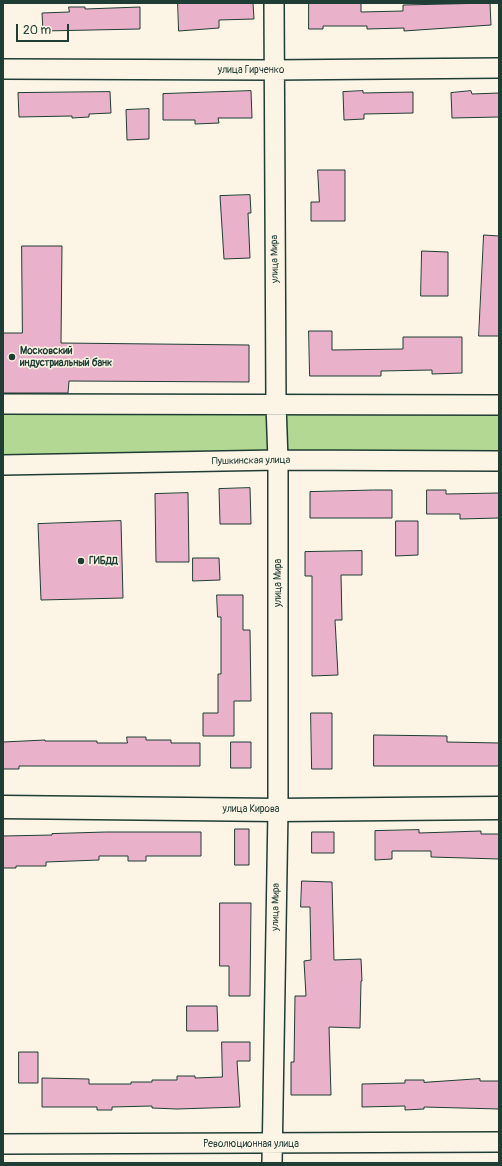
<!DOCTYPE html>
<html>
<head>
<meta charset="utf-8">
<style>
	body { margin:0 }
	#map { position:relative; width:502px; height:1166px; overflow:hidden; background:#fcf5e5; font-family:Pangolin,sans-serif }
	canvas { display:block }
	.frame { position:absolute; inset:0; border:4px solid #1f3d34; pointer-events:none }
	.scale { position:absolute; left:16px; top:24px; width:53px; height:18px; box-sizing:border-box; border:2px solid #1f3d34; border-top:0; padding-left:5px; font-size:12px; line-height:14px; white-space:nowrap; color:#1f3d34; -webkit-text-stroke:3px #fcf5e5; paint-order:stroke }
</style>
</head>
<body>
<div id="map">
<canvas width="502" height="1166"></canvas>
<div class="frame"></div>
<div class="scale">20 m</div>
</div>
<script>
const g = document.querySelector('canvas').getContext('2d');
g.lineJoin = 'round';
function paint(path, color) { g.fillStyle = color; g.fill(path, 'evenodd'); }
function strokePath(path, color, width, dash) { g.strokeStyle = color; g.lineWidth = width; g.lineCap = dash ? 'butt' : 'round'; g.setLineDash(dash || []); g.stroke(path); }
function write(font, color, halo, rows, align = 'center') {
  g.font = font + ' Pangolin,sans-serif'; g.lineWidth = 3; g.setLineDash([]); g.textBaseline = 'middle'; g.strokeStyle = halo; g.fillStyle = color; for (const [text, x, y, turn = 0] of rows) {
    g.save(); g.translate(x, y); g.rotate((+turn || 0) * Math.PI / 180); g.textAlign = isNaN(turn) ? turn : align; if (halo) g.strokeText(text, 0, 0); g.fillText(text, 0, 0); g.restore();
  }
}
paint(new Path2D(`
	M272,409L273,455L3,459V411Z
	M286,413H499V450H286Z`), '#b2d893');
const building = new Path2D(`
	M178,3H253L254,19L219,20V28L179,31Z
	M309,3H361V12L403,11V5L490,3L491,25L404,31V28L367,29V26H323V29H309Z
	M69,7H85V9L140,7V29L43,31L42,13L69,12Z
	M251,91L252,118H218L219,123L195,124V120H163V94Z
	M363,91V93L413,92V113L364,114V119L344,120L343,92Z
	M471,91L472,94L499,93V117L452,118L451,93Z
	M110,92L111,113L89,114V117L72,118V116L19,117L18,93Z
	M149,109V139L127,140L126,110Z
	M318,170H345V221H311V202H319Z
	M250,195L251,213H248L250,258L224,259L220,196Z
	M484,235L499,236V336H479Z
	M22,246H62L61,343L249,345V382L69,381L68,393H3V333H22Z
	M422,251L448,252V296H421Z
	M309,331H332V350L403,349V337H462V373L432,374V370L381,371V376H310Z
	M250,488L251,524H220L219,489Z
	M374,490H392V518H310V492Z
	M427,490H446V494L499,493V518L460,519V514H427Z
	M188,493L189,562H156L155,494Z
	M121,521L123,598L41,600L38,524Z
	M396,521H418V555L396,556Z
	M362,551V575H341L342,620H335L338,675L312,676V576H305V552Z
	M193,558H219L220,580L193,581Z
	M217,595H243V630H250L251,701H234V736H203V713H218V674H221V617H218Z
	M311,713H332V769H312Z
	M374,735L447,736V742L499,743V766H374Z
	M127,737H146V740H171V743H200V766H19V769H3V742L45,740V741H97V743H127Z
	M231,742H251V768H231Z
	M235,829H249V865H235Z
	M419,830V833L481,831V834H499V859L431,857V851H392V859L375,860V831Z
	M106,832H201V856H146V861H128V856H99V860L46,862V866H16V868H3V836L52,835V834Z
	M312,832H334V853H312Z
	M302,881L332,882L334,960L361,959L362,981H361L360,1028L329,1027L331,1095H291V1062H294L295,996H306L304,961L311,960L310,907H301Z
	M220,903H251L250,996H229V966H220Z
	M187,1006H217L218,1031H187Z
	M222,1042H250V1061H237L240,1107L177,1109L152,1108V1106L112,1107V1110H97V1107H42V1078L89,1079V1084H131V1082H152V1080H177V1076H195V1078L222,1077Z
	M19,1052H38V1083H19Z
	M480,1079V1081H499V1109L424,1107V1109L405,1110V1106L362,1107V1084L405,1083V1080H424V1082Z`);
paint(building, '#e9b2ca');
strokePath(building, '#1f3d34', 1);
const minor = new Path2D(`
	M3,69L273,70L499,68
	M3,404L499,405
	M3,465L278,460L499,461
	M3,1144L499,1142
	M272,1163L278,810V460L276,404L274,3`);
const tertiary = new Path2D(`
	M3,807L278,810L499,808`);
strokePath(minor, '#1f3d34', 22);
strokePath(tertiary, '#1f3d34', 25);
strokePath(minor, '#fcf5e5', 19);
strokePath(tertiary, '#fcf5e5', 22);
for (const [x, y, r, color] of [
	[12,357,4,"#1f3d34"],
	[81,561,4,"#1f3d34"]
]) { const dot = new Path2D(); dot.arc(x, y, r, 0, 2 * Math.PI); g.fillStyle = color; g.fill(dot); strokePath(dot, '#fcf5e5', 1.5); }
write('10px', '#1f3d34', '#fcf5e5', [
	["улица Гирченко",251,70],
	["улица Мира",275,259,-91],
	["Пушкинская улица",251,461,-1],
	["улица Мира",278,583,-90],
	["улица Кирова",251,809],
	["улица Мира",276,907,-89],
	["Революционная улица",251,1144]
]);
write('bold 10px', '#1f3d34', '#fcf5e5', [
	["Московский",20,351],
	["индустриальный банк",20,363],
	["ГИБДД",89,561]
], 'left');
</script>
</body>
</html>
